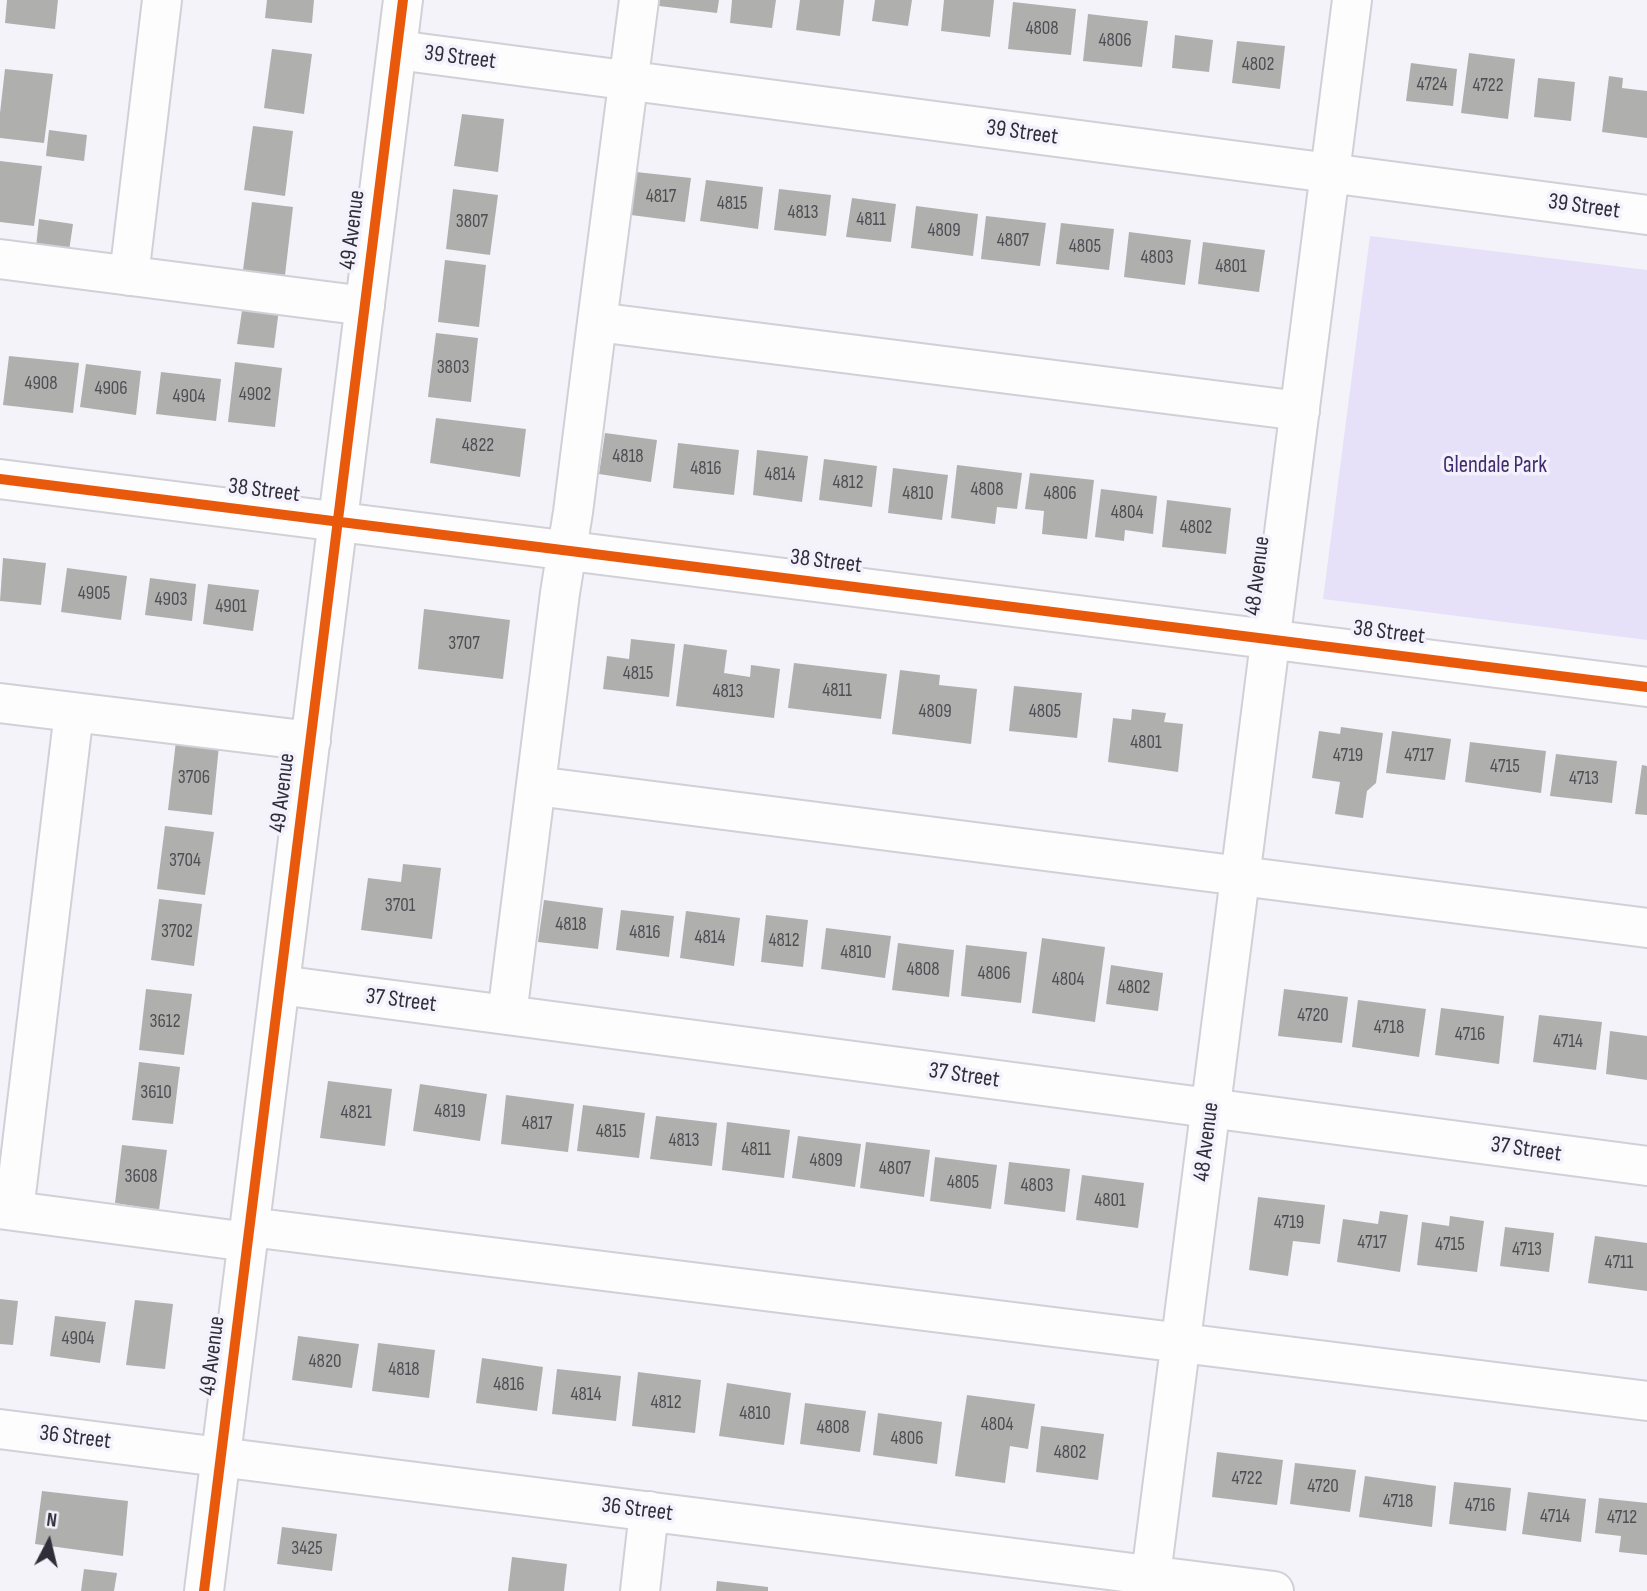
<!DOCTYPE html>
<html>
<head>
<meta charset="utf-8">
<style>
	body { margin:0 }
	#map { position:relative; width:1647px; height:1591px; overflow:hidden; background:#f4f3f9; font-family:"Sofia Sans Condensed",sans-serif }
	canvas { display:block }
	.north { position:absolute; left:14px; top:1507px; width:70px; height:70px; -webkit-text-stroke:5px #f3f1fb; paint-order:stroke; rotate:7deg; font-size:19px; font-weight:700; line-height:28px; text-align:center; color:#302e38 }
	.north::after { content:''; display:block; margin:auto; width:24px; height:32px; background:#302e38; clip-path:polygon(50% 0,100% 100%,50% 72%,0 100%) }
</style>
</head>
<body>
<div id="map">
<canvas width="1647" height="1591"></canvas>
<div class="north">N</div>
</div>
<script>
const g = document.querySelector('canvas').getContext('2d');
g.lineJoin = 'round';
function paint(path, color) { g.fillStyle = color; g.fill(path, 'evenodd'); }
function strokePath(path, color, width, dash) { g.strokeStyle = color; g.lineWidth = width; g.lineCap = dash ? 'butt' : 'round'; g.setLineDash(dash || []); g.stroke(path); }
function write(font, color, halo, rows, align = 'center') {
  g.font = font + ' "Sofia Sans Condensed",sans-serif'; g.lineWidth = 7; g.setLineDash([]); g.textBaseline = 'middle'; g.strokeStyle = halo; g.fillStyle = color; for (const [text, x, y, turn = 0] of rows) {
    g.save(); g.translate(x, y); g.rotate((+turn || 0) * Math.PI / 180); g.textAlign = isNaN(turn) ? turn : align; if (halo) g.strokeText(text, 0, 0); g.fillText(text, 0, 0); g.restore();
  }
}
paint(new Path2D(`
	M1370,236L1647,270V640L1323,599Z`), '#e6e1f9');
paint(new Path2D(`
	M7,0H58L55,29L5,23Z
	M267,0H314L312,23L265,18Z
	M660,0H719L717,13L659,6Z
	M732,0H776L772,28L730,23Z
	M800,0H844L840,36L796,30Z
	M875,0H912L908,26L872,21Z
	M944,0H994L990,37L941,31Z
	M1013,2L1076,9L1071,55L1008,49Z
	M1088,14L1148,21L1142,67L1083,61Z
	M1175,35L1213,40L1209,72L1172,68Z
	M1237,41L1285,46L1280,89L1232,83Z
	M272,49L312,54L304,114L264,108Z
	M1469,53L1515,59L1508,119L1461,113Z
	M1411,63L1457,69L1453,106L1406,101Z
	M5,69L53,74L44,143L0,138V113Z
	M1609,76L1623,78L1622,88L1647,91V138L1602,132Z
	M1538,78L1575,82L1571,121L1534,117Z
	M462,114L504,119L498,172L454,166Z
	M253,126L293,131L285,196L244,190Z
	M49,130L87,135L84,161L46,156Z
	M0,161L42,166L34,226L0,222Z
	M636,172L691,178L685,222L631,215Z
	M706,180L763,187L758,229L700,221Z
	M453,189L498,195L490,255L446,249Z
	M779,189L831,195L826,236L774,230Z
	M852,198L896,204L891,242L846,237Z
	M252,202L293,207L285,275L243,270Z
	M916,206L978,214L973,256L911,248Z
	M986,216L1046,223L1040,266L981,259Z
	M39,219L73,224L69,251L36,247Z
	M1061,223L1114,229L1109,270L1056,264Z
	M1129,232L1191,240L1185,285L1124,277Z
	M1203,242L1265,250L1259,292L1198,284Z
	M445,260L486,265L479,327L438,322Z
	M243,304L279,309L274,348L237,344Z
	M436,333L478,338L471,402L428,397Z
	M9,356L79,363L73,413L3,405Z
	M235,362L282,368L275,427L228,422Z
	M86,364L141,371L136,415L80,407Z
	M161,372L221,379L216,421L156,414Z
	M436,418L526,429L520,477L430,463Z
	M605,433L657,440L651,482L599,474Z
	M678,443L739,450L734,495L673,488Z
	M757,450L808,456L802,502L753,495Z
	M824,459L877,466L872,507L819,500Z
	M957,465L1022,473L1017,509L997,507L995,524L951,518Z
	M893,468L948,475L942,520L888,513Z
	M1030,473L1094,480L1087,539L1042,534L1044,511L1025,509Z
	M1101,489L1157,496L1153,534L1125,530L1124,541L1095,537Z
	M1167,500L1231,508L1226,554L1162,547Z
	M3,558L46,563L41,605L0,601Z
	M67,568L127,576L121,620L61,612Z
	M150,578L196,584L192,621L145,615Z
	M208,584L259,590L253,631L203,624Z
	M424,609L510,620L503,679L418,669Z
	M631,639L675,644L669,697L603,689L607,656L629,659Z
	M684,644L727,650L724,673L750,677L751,665L780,669L774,718L676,706Z
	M794,663L887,674L881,719L788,708Z
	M900,670L940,675L939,685L977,689L971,744L892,734Z
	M1014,686L1082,693L1077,738L1009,731Z
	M1132,709L1166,713L1164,722L1183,724L1178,772L1108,762L1113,718L1131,720Z
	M1341,727L1383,733L1376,783L1367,791L1363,818L1335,814L1340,782L1312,778L1319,731L1340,734Z
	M1392,731L1451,739L1445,780L1386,773Z
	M176,741L219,746L212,815L168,810Z
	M1470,742L1546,751L1541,793L1465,782Z
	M1556,754L1617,761L1612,803L1550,796Z
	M1642,765L1647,766V815L1635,814Z
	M165,826L214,832L205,895L157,889Z
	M403,864L441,868L432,939L361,930L368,878L401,882Z
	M159,899L202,904L194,966L151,960Z
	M544,900L603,908L598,949L538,942Z
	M621,910L674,916L669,957L616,950Z
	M686,911L740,918L734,966L680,958Z
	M766,915L808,920L803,967L761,962Z
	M826,928L891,936L885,978L821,969Z
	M1042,938L1105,947L1095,1022L1032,1013Z
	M898,943L954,950L949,997L892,990Z
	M966,945L1027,952L1021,1003L961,996Z
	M1111,965L1163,973L1158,1011L1106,1004Z
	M146,989L192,994L184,1055L139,1050Z
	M1284,989L1348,997L1342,1043L1278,1036Z
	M1358,1000L1426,1009L1419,1057L1352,1047Z
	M1441,1008L1504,1016L1499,1064L1435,1055Z
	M1539,1015L1602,1022L1596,1070L1533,1062Z
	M1610,1031L1647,1036V1080L1606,1074Z
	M139,1062L180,1067L173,1124L132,1120Z
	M328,1081L392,1089L385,1146L320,1138Z
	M420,1084L487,1094L480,1141L413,1131Z
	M506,1095L574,1104L568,1152L501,1144Z
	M583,1105L645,1113L639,1158L577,1151Z
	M656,1116L717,1123L712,1166L650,1159Z
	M727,1122L790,1130L784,1178L722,1170Z
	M798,1136L861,1144L855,1187L792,1178Z
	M866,1142L930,1150L924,1197L860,1188Z
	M122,1145L167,1150L159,1210L115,1203Z
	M935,1157L997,1165L991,1209L930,1201Z
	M1009,1162L1070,1169L1065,1212L1004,1204Z
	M1082,1175L1144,1183L1138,1228L1076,1220Z
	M1258,1197L1325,1205L1320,1244L1293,1241L1288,1276L1249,1270Z
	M1380,1211L1408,1215L1400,1272L1337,1262L1343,1219L1378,1224Z
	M1450,1216L1484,1221L1477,1272L1417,1265L1422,1222L1449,1226Z
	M1505,1227L1554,1233L1549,1272L1500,1266Z
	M1595,1236L1647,1243V1291L1588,1283Z
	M0,1299L18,1301L13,1345L0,1344Z
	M135,1300L173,1304L165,1369L126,1365Z
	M55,1316L106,1322L100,1363L50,1356Z
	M298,1336L359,1344L352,1388L292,1380Z
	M378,1343L435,1350L429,1398L372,1391Z
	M482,1358L543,1367L537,1411L476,1403Z
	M557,1369L621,1376L616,1421L552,1414Z
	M638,1372L701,1380L695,1433L632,1426Z
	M727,1383L791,1393L784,1445L719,1436Z
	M967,1395L1035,1404L1028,1449L1010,1446L1005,1483L955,1476Z
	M805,1403L866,1411L860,1452L800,1444Z
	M878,1413L942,1422L937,1464L873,1455Z
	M1041,1426L1104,1434L1098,1480L1036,1472Z
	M1217,1452L1283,1460L1277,1505L1212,1497Z
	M1295,1463L1356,1470L1350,1512L1290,1504Z
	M1365,1476L1436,1486L1432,1527L1359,1517Z
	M1454,1482L1511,1488L1506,1531L1449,1524Z
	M42,1491L128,1501L123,1556L35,1544Z
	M1528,1492L1586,1499L1581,1542L1522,1534Z
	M1599,1498L1647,1503V1555L1619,1552L1621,1536L1595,1533Z
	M282,1527L337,1534L332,1571L277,1564Z
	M512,1557L567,1564L564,1591H508Z
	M84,1569L117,1573L114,1591H81Z
	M717,1581L768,1587V1591H716Z`), '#afafad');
const minor = new Path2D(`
	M639,0L597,322L1300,411
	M397,50L1647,215
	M0,259L365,306
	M129,276L162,0
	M0,479L1647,687
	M0,703L311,741
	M536,786L1647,928
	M280,985L1647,1166
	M507,1015L560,593L573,512L597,322
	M0,1209L248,1242
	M14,1211L74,712
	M250,1227L1647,1401
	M0,1429L1274,1591
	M1151,1575L1352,0
	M204,1591L403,0
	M640,1591L649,1511`);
strokePath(minor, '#d1d0d7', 42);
strokePath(minor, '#fdfdfe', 38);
strokePath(new Path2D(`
	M0,479L1647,687
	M204,1591L403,0`), '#e8590c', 10);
write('19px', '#504e55', null, [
	["4808",1042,29],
	["4806",1115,41],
	["4802",1258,65],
	["4724",1432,85],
	["4722",1488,86],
	["4817",661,197],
	["4815",732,204],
	["4813",803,213],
	["4811",871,220],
	["3807",472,222],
	["4809",944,231],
	["4807",1013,241],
	["4805",1085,247],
	["4803",1157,258],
	["4801",1231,267],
	["3803",453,368],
	["4908",41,384],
	["4906",111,389],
	["4902",255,395],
	["4904",189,397],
	["4822",478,446],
	["4818",628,457],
	["4816",706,469],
	["4814",780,475],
	["4812",848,483],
	["4808",987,490],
	["4810",918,494],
	["4806",1060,494],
	["4804",1127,513],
	["4802",1196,528],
	["4905",94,594],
	["4903",171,600],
	["4901",231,607],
	["3707",464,644],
	["4815",638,674],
	["4811",837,691],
	["4813",728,692],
	["4809",935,712],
	["4805",1045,712],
	["4801",1146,743],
	["4719",1348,756],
	["4717",1419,756],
	["4715",1505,767],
	["3706",194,778],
	["4713",1584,779],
	["3704",185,861],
	["3701",400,906],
	["4818",571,925],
	["3702",177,932],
	["4816",645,933],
	["4814",710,938],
	["4812",784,941],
	["4810",856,953],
	["4808",923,970],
	["4806",994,974],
	["4804",1068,980],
	["4802",1134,988],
	["4720",1313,1016],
	["3612",165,1022],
	["4718",1389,1028],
	["4716",1470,1035],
	["4714",1568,1042],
	["3610",156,1093],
	["4819",450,1112],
	["4821",356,1113],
	["4817",537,1124],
	["4815",611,1132],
	["4813",684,1141],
	["4811",756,1150],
	["4809",826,1161],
	["4807",895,1169],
	["3608",141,1177],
	["4805",963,1183],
	["4803",1037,1186],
	["4801",1110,1201],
	["4719",1289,1223],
	["4717",1372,1243],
	["4715",1450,1245],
	["4713",1527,1250],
	["4711",1619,1263],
	["4904",78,1339],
	["4820",325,1362],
	["4818",404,1370],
	["4816",509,1385],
	["4814",586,1395],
	["4812",666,1403],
	["4810",755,1414],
	["4804",997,1425],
	["4808",833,1428],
	["4806",907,1439],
	["4802",1070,1453],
	["4722",1247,1479],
	["4720",1323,1487],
	["4718",1398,1502],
	["4716",1480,1506],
	["4714",1555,1517],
	["4712",1622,1518],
	["3425",307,1549]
]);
write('23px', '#302e38', '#f3f1fb', [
	["39 Street",460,58,7],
	["39 Street",1022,133,8],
	["39 Street",1584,207,8],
	["49 Avenue",353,230,-83],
	["38 Street",264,491,7],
	["38 Street",826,562,7],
	["48 Avenue",1258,576,-83],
	["38 Street",1389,633,7],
	["49 Avenue",283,793,-83],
	["37 Street",401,1001,7],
	["37 Street",964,1076,8],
	["48 Avenue",1207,1142,-83],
	["37 Street",1526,1150,8],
	["49 Avenue",213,1356,-83],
	["36 Street",75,1438,7],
	["36 Street",637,1510,7]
]);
write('23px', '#412a6d', '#f3f1fb', [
	["Glendale Park",1495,466]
]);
</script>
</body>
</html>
